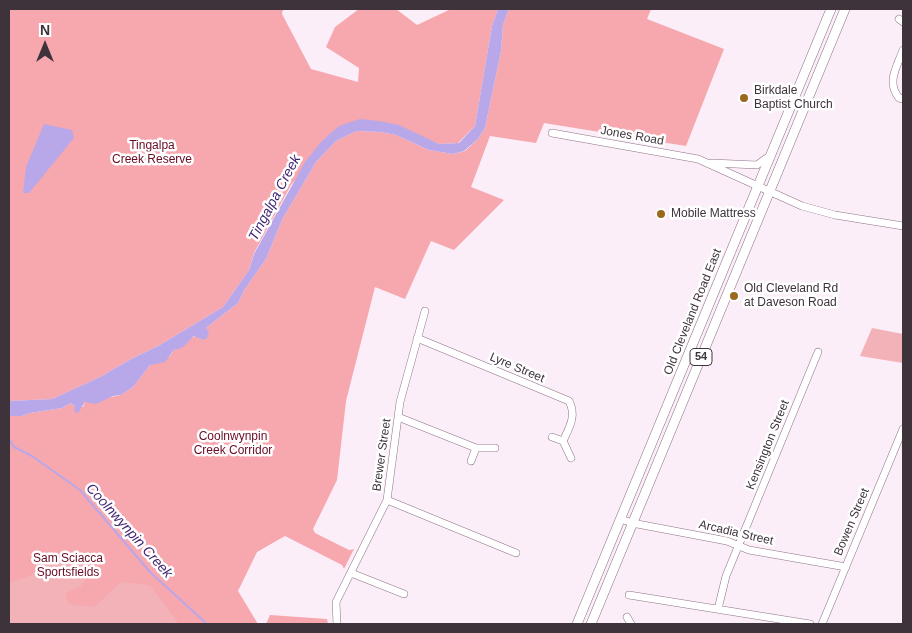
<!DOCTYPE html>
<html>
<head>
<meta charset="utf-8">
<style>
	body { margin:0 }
	#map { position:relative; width:912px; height:633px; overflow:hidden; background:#fbeef8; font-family:Arial,sans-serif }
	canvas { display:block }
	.frame { position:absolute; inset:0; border:10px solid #3e323b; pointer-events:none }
	.north { position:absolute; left:20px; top:20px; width:50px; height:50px; -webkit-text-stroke:4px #fff; paint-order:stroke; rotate:0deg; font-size:14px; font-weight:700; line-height:20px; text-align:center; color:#3e323b }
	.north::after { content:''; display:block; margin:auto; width:18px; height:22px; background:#3e323b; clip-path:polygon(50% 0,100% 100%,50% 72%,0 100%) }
</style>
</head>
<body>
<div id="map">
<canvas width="912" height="633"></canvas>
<div class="frame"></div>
<div class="north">N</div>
</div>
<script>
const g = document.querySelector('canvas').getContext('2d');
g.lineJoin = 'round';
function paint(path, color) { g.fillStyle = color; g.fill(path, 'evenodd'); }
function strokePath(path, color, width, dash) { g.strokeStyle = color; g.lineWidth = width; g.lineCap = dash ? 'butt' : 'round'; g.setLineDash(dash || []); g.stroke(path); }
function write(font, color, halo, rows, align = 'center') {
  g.font = font + ' Arial,sans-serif'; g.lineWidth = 5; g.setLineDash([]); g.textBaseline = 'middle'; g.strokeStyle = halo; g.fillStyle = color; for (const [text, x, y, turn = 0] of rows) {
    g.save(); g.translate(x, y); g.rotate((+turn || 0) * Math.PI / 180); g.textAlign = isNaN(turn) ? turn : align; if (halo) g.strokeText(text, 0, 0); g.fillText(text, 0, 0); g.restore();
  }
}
paint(new Path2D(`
	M872,328L903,334V363L860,356Z
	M9,439L207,624H9Z`), '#f2b2b7');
paint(new Path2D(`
	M9,9H283L282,14L311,69L358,82L359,68L326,47L335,27L359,9H396L417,25L451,9H498L492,26L475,126L458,143L439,144L423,137L339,126L291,185L254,253L249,270L223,307L158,346L131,359L100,377L52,399L9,401Z
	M509,9H651L647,19L724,49L686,146L544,123L536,143L490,136L471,187L504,200L454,250L431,241L405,299L375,287L346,401L337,480L313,529L315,533L349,550L354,549L344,569L342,565L285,536L257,552L238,591L258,624H179L150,585L121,582L94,607L69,604L66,593L81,586L90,574L51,554L32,575L9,583V416H22L30,413L62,408L71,403L75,407H83L85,402L121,395L133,387L150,365L170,356L174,350L195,336L203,340L206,328L238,303L245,289L266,259L283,218L316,162L336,141L356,131L380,132L396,135L429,150L453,154L465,151L478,139L485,128L501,51L503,25Z
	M270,615L327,619L328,624H266Z`), '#f7a7ae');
paint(new Path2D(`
	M498,9H509L503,25L501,51L485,128L478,139L464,151L453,154L429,150L396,135L380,132L356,131L336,141L316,162L283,218L266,259L245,289L238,303L206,328L209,333L207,338L203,340L194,336L182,348L174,350L165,362L150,365L133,387L121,395L113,396L96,404L85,402L78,413L74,412L75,407L71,403L62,408L30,413L22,416H9V401L52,399L100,377L131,359L158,346L223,307L249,270L254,254L305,162L322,141L339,126L360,119L379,121L399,125L439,144L459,143L475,126L492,26Z
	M44,124L72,130L74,138L29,193H23L26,167Z`), '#b9a8e9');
strokePath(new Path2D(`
	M9,439L14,447L32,456L80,490L150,572L207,624`), '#b9a8e9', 2);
const minor = new Path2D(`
	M899,19L903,22
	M903,50C897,67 886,82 899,98L903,99
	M552,133L698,159L802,206L835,215L903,226
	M712,163L757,165L768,157
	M417,338L569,401C577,416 569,428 563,441
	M398,417L476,448
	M552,437L563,441L571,458
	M471,461L476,448H495
	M387,500L516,553
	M621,519L632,523L727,541L749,550L846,567
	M351,573L404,594
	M629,595L810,624
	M718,609L726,576L818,352
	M627,617L631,624
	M337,624L336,602L387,500L400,402L425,311
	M822,624L903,429`);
const major = new Path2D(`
	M577,624L831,9
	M591,624L845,9`);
strokePath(minor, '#8d7286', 8);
strokePath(major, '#8d7286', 10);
strokePath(minor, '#fff', 7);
strokePath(major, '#fff', 9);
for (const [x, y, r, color] of [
	[744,98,5,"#9b681e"],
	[661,214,5,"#9b681e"],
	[734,296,5,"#9b681e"]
]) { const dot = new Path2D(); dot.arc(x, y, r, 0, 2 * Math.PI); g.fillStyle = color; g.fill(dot); strokePath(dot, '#fff', 2); }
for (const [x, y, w] of [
	[701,357,22]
]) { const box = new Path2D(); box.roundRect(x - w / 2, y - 8.5, w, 17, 4); g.fillStyle = '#fff'; g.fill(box); strokePath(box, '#3e323b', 1); }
write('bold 11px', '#3e323b', null, [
	["54",701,357]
]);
write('12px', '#3e323b', '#fff', [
	["Birkdale",754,91],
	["Baptist Church",754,105],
	["Mobile Mattress",671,214],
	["Old Cleveland Rd",744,289],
	["at Daveson Road",744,303]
], 'left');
write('12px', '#3e323b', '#fff', [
	["Jones Road",632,136,10],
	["Old Cleveland Road East",693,312,-68],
	["Lyre Street",517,368,23],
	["Kensington Street",768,445,-68],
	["Brewer Street",382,455,-82],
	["Bowen Street",852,522,-67],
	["Arcadia Street",736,533,13]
]);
write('12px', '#680b23', '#fff', [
	["Tingalpa",152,146],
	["Creek Reserve",152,160],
	["Coolnwynpin",233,437],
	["Creek Corridor",233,451],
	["Sam Sciacca",68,559],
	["Sportsfields",68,573]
]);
write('italic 14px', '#432773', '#fff', [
	["Tingalpa Creek",275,198,-62],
	["Coolnwynpin Creek",129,531,48]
]);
</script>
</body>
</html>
